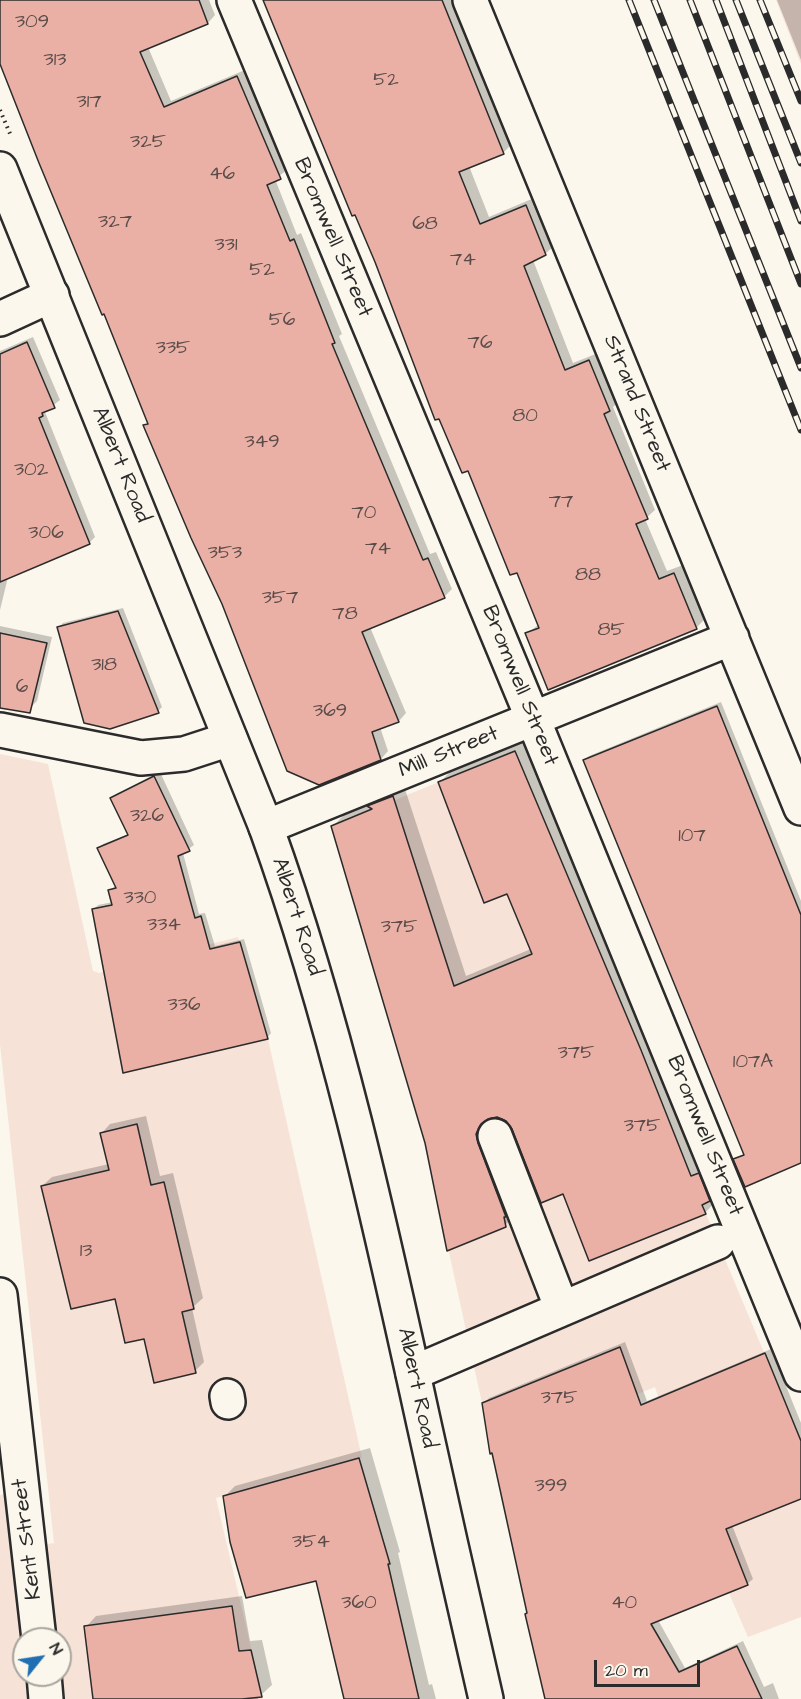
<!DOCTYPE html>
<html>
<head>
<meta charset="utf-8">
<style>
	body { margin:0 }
	#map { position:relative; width:801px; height:1699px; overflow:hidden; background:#fbf7ec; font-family:"Architects Daughter",sans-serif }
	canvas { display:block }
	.north { position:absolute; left:12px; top:1627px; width:60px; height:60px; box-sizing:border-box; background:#fbf7ec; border:2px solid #a8a59f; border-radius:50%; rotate:60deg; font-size:16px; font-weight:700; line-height:24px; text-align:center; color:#2b2b2b }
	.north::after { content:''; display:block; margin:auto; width:21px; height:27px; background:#1f6fb2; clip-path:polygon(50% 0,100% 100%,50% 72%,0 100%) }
	.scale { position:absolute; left:594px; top:1660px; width:106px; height:27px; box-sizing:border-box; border:3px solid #2b2b2b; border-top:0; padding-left:8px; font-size:18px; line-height:21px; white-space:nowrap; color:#2b2b2b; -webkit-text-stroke:4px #fbf7ec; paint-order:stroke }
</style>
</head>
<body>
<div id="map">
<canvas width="801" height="1699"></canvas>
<div class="north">N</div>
<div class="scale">20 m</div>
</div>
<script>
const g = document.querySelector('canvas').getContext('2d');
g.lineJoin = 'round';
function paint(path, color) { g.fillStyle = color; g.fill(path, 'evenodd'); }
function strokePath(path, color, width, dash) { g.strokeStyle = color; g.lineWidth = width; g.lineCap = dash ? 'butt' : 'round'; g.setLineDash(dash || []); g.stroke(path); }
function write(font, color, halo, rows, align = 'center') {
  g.font = font + ' "Architects Daughter",sans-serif'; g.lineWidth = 5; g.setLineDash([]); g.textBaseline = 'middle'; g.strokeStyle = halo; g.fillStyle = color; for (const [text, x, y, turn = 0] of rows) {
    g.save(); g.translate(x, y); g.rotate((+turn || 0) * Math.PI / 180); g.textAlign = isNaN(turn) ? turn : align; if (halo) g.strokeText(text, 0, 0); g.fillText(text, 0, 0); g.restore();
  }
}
paint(new Path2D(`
	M776,0H801V64Z
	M515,751L641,1050L706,1214L801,1441V1617L748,1637L705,1538L655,1387L490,1454L482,1403L425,1143L331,826Z
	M0,754L48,764L93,971L99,973L238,937L268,1039L362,1458L216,1498L263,1699H0V1495L22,1492L29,1548L54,1543L0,1044ZM24,1639H60V1675H24Z`), '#f6e2d7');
paint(new Path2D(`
	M0,0H209L215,15L208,23L148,47L171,101L245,70L287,170L275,179L297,235L301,233L342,334L339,336L430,554L436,552L452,589L444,597L370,627L406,713L399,721L380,727L388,751L381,759L319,784L223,603L145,426L149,422L0,62Z
	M264,0H453L512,144L504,152L469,166L489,217L534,198L554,246L545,254L533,260L573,363L598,353L618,402L613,407L655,510L645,519L667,571L683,565L705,619L696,628L527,634L539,624L518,571L469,469L440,417L436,418L356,213Z
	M777,0H801V60Z
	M33,337L60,400L45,412L95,537L89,543L8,577L0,610V351Z
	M123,608L162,707L158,711L59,627L63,623Z
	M0,626L52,637L37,701L31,707L0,700Z
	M721,702L801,901V1162L735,1159L745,1153L584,760L589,756Z
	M526,741L716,1201L705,1213L563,1192L507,1120L498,1116L489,1117L487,1121L488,1130L517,1214L505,1225L426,1143L333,826L344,815L372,803L380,795L404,786L466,976L531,949L508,892L440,782L451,771Z
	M160,772L194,845L183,853L199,914L205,913L215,946L244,939L271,1033L267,1038L93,910L98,905L113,902L110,890L117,885L98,849L103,844L129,834L112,798L116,794Z
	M146,1116L160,1176L173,1173L203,1298L192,1308L204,1362L195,1371L145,1337L116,1297L42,1186L52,1177L109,1164L101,1134L110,1124Z
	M625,1342L647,1401L771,1349L801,1423V1497L732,1525L753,1579L747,1584L658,1620L685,1668L743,1641L764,1687L773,1683L779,1699H548L483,1404L489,1398Z
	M370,1448L400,1552L398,1553L429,1685L432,1684L436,1699H345L317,1579L224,1497L235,1486Z
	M242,1596L250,1641L262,1640L272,1685L261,1695L258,1696V1699H94L86,1627L96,1616Z`), '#0003');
const building = new Path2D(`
	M0,0H199L208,24L140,52L164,107L237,76L281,179L267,185L290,241L294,239L335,343L332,344L423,560L428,558L445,598L362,632L399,722L372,732L381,760L319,785L287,771L222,604L191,538L143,425L148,424L104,314L102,315L39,163L0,64Z
	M263,0H442L504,154L459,172L480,224L526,205L546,255L524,266L565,370L589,360L610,411L604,414L648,519L636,524L659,579L674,573L697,629L548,690L525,633L539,628L517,573L510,575L468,471L462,473L439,419L435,420L375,262L355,215L352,216Z
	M27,342L55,408L42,413L43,416L39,418L90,544L0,582V354Z
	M118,611L159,713L110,729L84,723L57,627Z
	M0,633L47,643L30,713L0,708Z
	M717,706L801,915V1163L745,1187L733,1159L744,1155L583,760Z
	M515,751L641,1050L691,1176L699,1173L710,1201L702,1205L706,1214L589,1261L563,1194L541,1203L512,1129L506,1121L497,1117L488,1119L481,1124L476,1134L478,1143L506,1217H504L506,1227L447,1251L425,1143L331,826L372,809L367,806L393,796L454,986L532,954L507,894L484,903L438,782Z
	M154,776L190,851L178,856L195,918L201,916L210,949L240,942L268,1039L123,1073L92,909L112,905L108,890L116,888L97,848L128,835L110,798Z
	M137,1124L151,1185L164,1182L194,1309L182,1312L196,1373L154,1383L144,1339L125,1343L115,1299L71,1309L41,1186L109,1170L100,1133Z
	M620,1347L641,1405L765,1353L801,1441V1499L726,1529L748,1585L651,1624L679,1672L737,1646L762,1699H545L525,1614L527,1613L492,1453L490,1454L482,1403Z
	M359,1458L390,1564H388L419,1699H344L316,1581L246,1598L230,1542L223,1496Z
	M232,1606L239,1651L251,1650L262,1697L242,1699H93L84,1626Z`);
paint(building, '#eab0a5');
strokePath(building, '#2b2b2b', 1.5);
const minor = new Path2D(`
	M234,0L533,719L801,1374
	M470,0L801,808
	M0,319L52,295
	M0,730L141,758L184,754L230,739
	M266,827L732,638
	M495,1136L562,1309
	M0,1295L39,1639
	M413,1373L718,1242
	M227,1396L228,1402
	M44,1675L46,1699`);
const major = new Path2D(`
	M0,169L266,827C336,1021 380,1223 424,1424C444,1516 465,1607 486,1699`);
strokePath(minor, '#2b2b2b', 38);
strokePath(major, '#2b2b2b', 38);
strokePath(new Path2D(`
	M0,110L11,136`), '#2b2b2b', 4, [1.5, 4.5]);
strokePath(minor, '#fbf7ec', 33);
strokePath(major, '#fbf7ec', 33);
const rail = new Path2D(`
	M629,0L801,430
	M654,0L801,368
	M690,0L801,284
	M716,0L801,221
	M736,0L801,163
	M760,0L801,101`);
strokePath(rail, '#2b2b2b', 7);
strokePath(rail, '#fbf7ec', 4.5, [14]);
write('20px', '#5b4c4a', null, [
	["309",32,23],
	["313",55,61],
	["52",386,81],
	["317",89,103],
	["325",148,143],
	["46",222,175],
	["327",115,223],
	["68",425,225],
	["331",226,246],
	["74",463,261],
	["52",262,271],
	["56",282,321],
	["76",480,344],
	["335",173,349],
	["80",525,417],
	["349",262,443],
	["302",31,471],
	["77",561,503],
	["70",364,514],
	["306",46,534],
	["74",378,550],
	["353",225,554],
	["88",588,576],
	["357",280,599],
	["78",345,615],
	["85",611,631],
	["318",104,666],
	["6",22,688],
	["369",330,712],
	["326",147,817],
	["107",692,837],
	["330",140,899],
	["334",164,926],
	["375",399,928],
	["336",184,1006],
	["375",576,1054],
	["107A",753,1063],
	["375",642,1127],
	["13",86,1252],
	["375",559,1399],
	["399",551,1487],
	["354",311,1543],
	["360",359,1604],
	["40",624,1604]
]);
write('22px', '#2b2b2b', '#fbf7ec', [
	["Bromwell Street",332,238,67],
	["Strand Street",636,404,68],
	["Albert Road",120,465,68],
	["Bromwell Street",519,686,68],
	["Mill Street",449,753,-22],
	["Albert Road",296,917,72],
	["Bromwell Street",704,1136,68],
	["Albert Road",416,1388,78],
	["Kent Street",28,1539,-97]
]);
</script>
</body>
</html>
